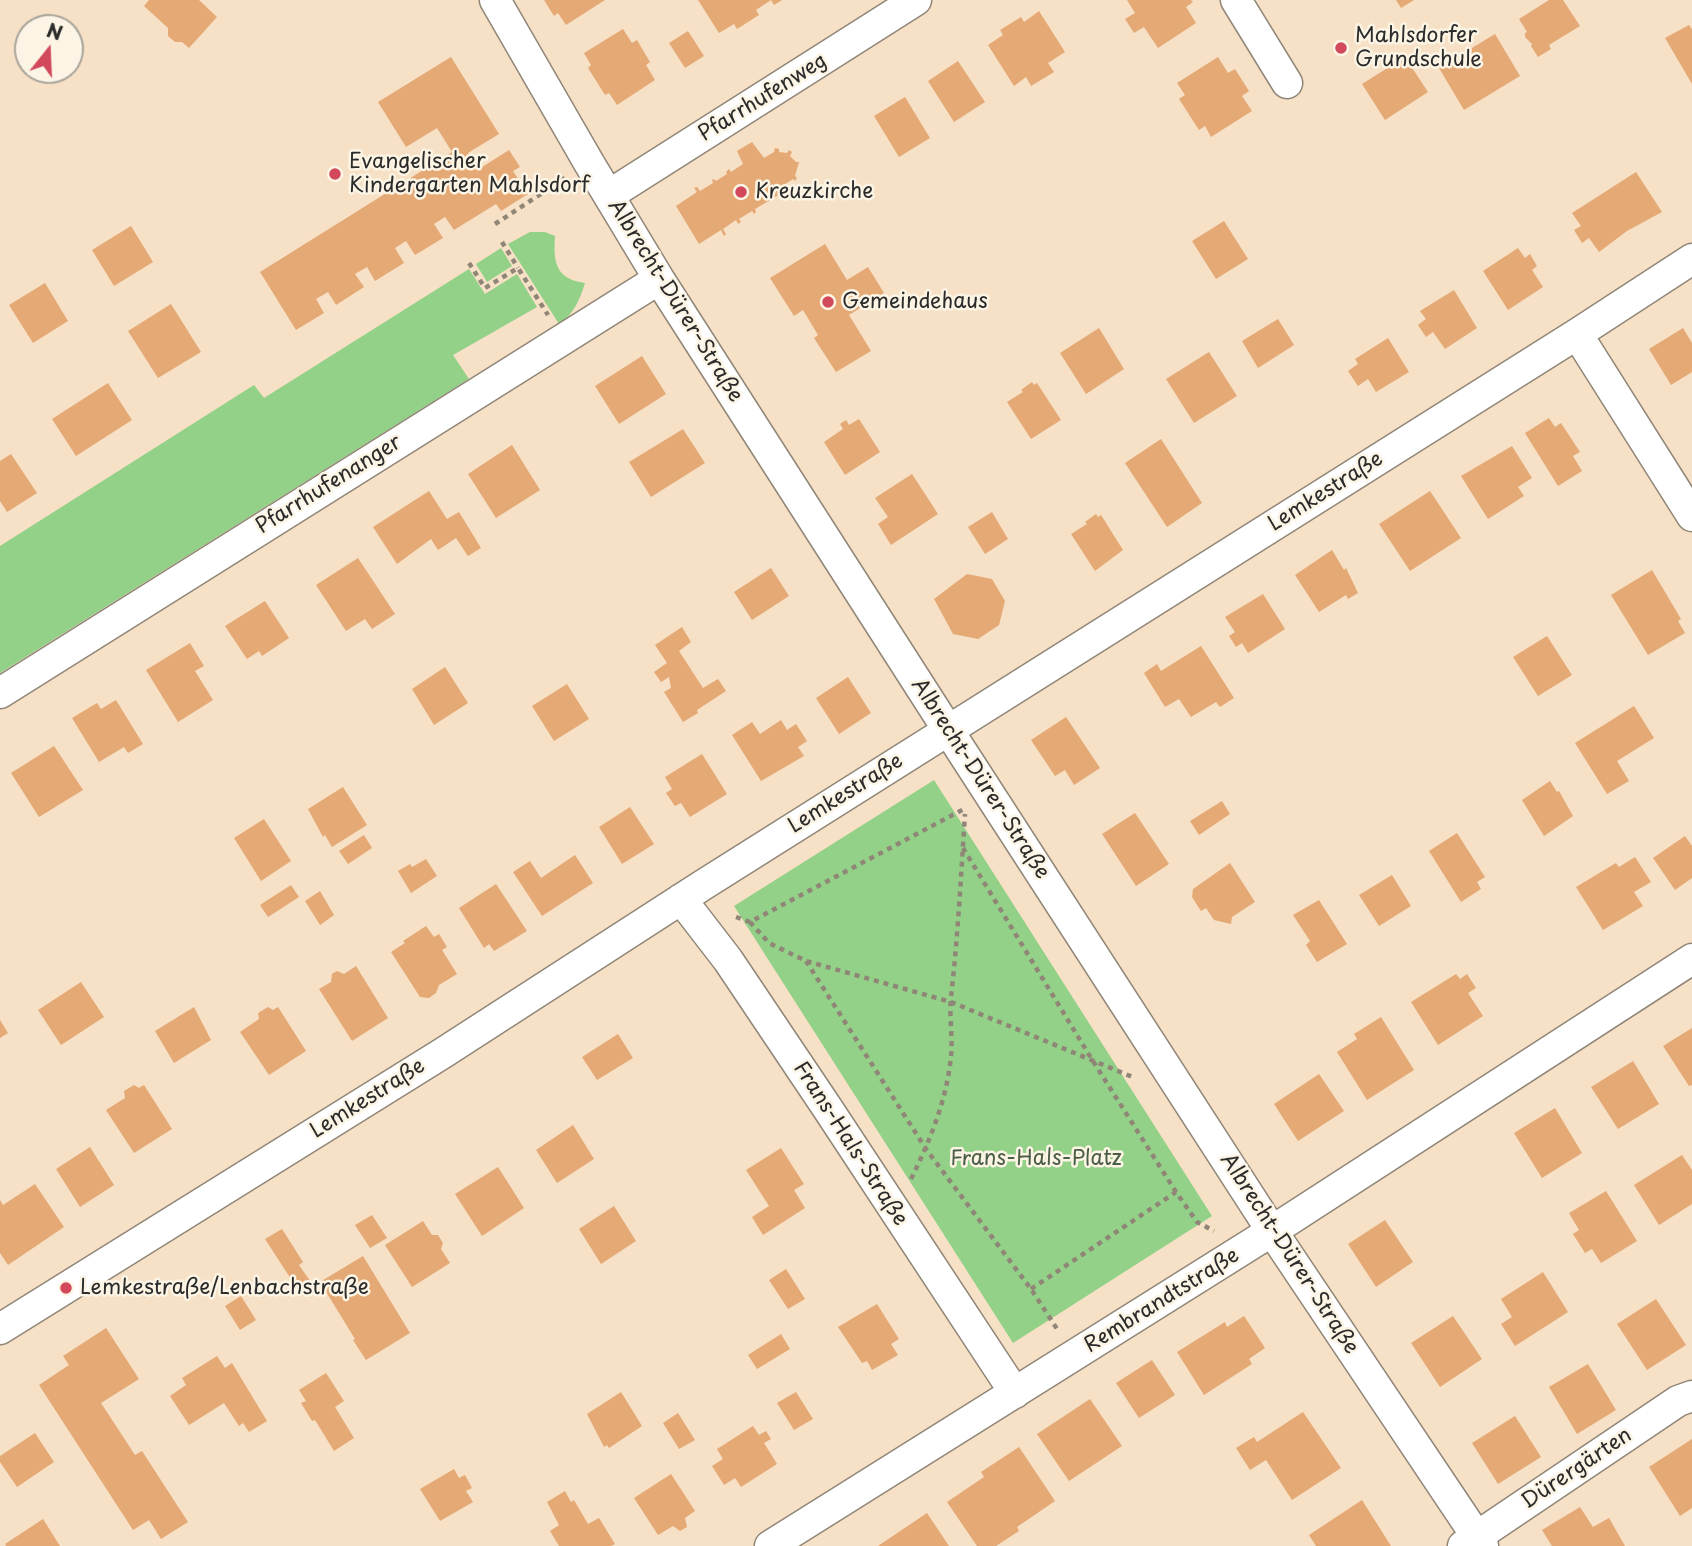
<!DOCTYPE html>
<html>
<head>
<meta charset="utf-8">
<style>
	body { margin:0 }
	#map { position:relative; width:1692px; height:1546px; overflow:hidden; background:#f6e0c6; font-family:"Playpen Sans",sans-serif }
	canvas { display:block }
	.north { position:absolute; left:14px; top:14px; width:70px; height:70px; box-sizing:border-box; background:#fcf5e5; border:2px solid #a8a49b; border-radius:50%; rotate:18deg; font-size:19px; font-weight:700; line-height:28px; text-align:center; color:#2b2b2b }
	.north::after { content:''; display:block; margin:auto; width:24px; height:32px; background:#d1495b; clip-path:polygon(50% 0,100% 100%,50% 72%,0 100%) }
</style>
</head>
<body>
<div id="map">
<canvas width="1692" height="1546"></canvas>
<div class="north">N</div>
</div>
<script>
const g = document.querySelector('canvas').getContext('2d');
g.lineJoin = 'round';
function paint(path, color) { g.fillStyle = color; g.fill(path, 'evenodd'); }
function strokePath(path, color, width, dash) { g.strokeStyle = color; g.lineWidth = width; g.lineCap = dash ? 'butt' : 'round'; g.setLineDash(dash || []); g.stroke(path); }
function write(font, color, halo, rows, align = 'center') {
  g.font = font + ' "Playpen Sans",sans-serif'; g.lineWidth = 5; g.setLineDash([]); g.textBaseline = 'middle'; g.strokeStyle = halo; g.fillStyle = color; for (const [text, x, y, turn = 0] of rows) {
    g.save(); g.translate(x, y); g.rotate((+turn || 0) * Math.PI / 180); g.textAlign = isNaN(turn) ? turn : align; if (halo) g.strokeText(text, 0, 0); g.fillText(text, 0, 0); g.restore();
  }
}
paint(new Path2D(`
	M530,232H545L555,236C553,263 556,279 585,283C580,299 574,314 559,324L508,244Z
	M501,248L512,266L487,282L476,264Z
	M469,269L485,294L517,274L537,307L453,355L469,379L0,673V546L254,385L264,398Z
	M934,780L1212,1216L1013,1343L734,906Z`), '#92d187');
paint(new Path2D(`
	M149,0H199L217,17L189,48L182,42H175L168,36V28L144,6Z
	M544,0H605L566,25L558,13L554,16Z
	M698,0H782L774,5L771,0L756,10L759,15L737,29L734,24L719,33Z
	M1127,0H1191L1193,2L1186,7L1196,23L1158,48L1144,27L1134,33L1125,19L1135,13Z
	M1396,0H1414L1401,8Z
	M1549,0H1563L1580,26L1549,45L1551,49L1538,57L1531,46L1532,44L1525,37V33L1527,32L1519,19Z
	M1039,11L1065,52L1048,63L1054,72L1031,86L1026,77L1014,86L988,45L1003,35L1000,30L1021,17L1024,22Z
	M1689,25L1692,29V84L1665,38Z
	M623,29L632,43L637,40L650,62L646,65L655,80L617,105L609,93L605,95L588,68L591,65L584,53Z
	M688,31L704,56L685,68L669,43Z
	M1495,34L1520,76L1464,110L1439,68Z
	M451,57L499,134L468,153L479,169L509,150L520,167L513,171L528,194L501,211L496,204L454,230L445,217L434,224L443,238L415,255L406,241L395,248L404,263L375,281L367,267L355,274L364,287L336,305L328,292L316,299L324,313L296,330L260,272L452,152L437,128L406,147L378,102Z
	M1218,57L1228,73L1235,69L1249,91L1242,96L1252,111L1211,137L1205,126L1199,130L1179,99L1185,95L1177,83Z
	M1405,57L1428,92L1385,120L1362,84Z
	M958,61L985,102L954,122L928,81Z
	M905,97L930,138L899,157L874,116Z
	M752,142L764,158L774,152L775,148L779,149V152L787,153L789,150L792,152L790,156L796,162H799L795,176L797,178L795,181L793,179L782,186L786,194L783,195L782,193L755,209L756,212L754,214L752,211L739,219L741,222L738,224L736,220L723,229L726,234L724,236L721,230L699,244L676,206L697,192L694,188L697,187L700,191L713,183L712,180L714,179L716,181L727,174L726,172L729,169L731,172L743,164L737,151Z
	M1636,172L1662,212L1627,231L1599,252L1589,238L1582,243L1574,230L1581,226L1572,213Z
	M1224,221L1248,259L1216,279L1192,241Z
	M131,226L153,262L114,286L92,250Z
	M825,244L847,280L868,267L884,293L849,315L871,351L836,372L814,338L818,335L803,310L794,316L770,278Z
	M1518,248L1525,258L1530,254L1537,266L1532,270L1543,287L1508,310L1483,271Z
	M45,283L68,321L33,343L9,305Z
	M1454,290L1477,328L1445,349L1433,332L1426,337L1418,325L1426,319L1420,311Z
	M171,304L201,352L158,378L128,331Z
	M1278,319L1294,345L1258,368L1242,341Z
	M1099,328L1124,369L1086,394L1060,353Z
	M1683,328L1692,343V372L1671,385L1649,349Z
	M1388,338L1409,372L1376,392L1368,379L1358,386L1348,371L1358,364L1355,359Z
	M1209,352L1237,396L1194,423L1166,379Z
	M642,356L666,394L619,424L595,386Z
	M1032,382L1034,385L1037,383L1061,420L1031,439L1007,402L1023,392L1021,390Z
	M108,383L132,420L76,456L52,419Z
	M1549,418L1555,427L1561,423L1580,452L1573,456L1582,471L1558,486L1525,433Z
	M859,419L880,452L845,475L824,442L843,429L840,424L846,420L849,425Z
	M683,429L705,463L651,497L629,462Z
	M1161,439L1202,503L1167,527L1125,463Z
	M512,445L540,490L496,518L468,474Z
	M1512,446L1532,478L1518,487L1524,496L1488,519L1461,476Z
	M11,454L37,493L7,512L0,501V461Z
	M912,474L938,514L891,545L878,524L888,517L875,498Z
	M429,491L447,519L459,512L481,548L468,556L456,538L438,550L431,539L397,564L373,527Z
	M1430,491L1461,538L1410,571L1379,524Z
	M992,512L1008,539L985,554L968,527Z
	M1096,514L1098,517L1101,515L1123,550L1095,571L1071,534L1087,524L1085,522Z
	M1332,550L1344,570L1346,568L1358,593L1348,599L1346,595L1319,612L1295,575Z
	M358,558L395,614L372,629L365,619L346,631L316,585Z
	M771,568L789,596L752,620L734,592Z
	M1652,570L1681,619L1678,621L1685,633L1648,655L1611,595Z
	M967,574L992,579L1005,601L999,625L978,639L953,634L934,599Z
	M1263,594L1285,629L1248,653L1242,643L1236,647L1229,636L1235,632L1225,617Z
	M265,601L289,638L262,656L259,651L247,659L225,626Z
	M682,627L691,642L679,651L703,688L718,679L726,691L697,710L698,713L683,722L664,692L671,688L669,677L661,682L654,672L667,663L655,645Z
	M1547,636L1572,675L1538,696L1513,657Z
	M190,643L204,666L195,671L213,700L178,722L146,670Z
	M1201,646L1234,698L1220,707L1216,702L1191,717L1179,699L1165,707L1144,673L1157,664L1161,671Z
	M445,667L468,703L434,725L412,689Z
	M848,677L871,713L839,734L816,698Z
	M567,684L589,719L554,741L532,706Z
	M116,700L143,744L128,753L124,747L99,762L72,718L97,703L101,709Z
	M1634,706L1654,738L1617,761L1629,781L1607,794L1575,743Z
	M1066,717L1100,768L1074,785L1065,770L1055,776L1031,740Z
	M781,720L787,730L796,724L807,741L798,747L804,756L761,781L732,735L752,722L760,734Z
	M54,746L83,790L39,817L11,773Z
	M702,754L727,794L690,817L681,803L675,806L666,793L672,789L665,777Z
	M1550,781L1557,792L1559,791L1573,816L1544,836L1522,800Z
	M343,787L367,825L332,847L325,835L323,837L308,809Z
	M1222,801L1230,814L1199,835L1190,821Z
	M630,807L654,844L622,864L599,827Z
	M1135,813L1169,864L1136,886L1102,834Z
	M264,819L291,861L261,881L234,838Z
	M1457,833L1485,877L1477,882L1481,889L1461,902L1429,851Z
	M364,835L372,848L348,864L339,851Z
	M1685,836L1692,846V878L1675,890L1653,858Z
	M575,855L593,883L542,916L513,872L530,861L541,878Z
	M1635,857L1651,882L1634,892L1643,906L1603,930L1576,887L1616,863L1619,867Z
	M426,859L437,876L411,893L398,871L410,864L412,867Z
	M1230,863L1255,902L1232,917L1231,924L1214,920L1206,908L1201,911L1192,897L1193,889Z
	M1392,875L1411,906L1379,926L1359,895Z
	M496,884L527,931L494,951L489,944L484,948L459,908Z
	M291,885L299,897L268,917L260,905Z
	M320,891L334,915L320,925L305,901Z
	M1319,900L1347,944L1317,962L1306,945L1310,941L1293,915Z
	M426,926L434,937L439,934L447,947L442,950L457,974L439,985L436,993L429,998L420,997L391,952L405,943L403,941Z
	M356,966L388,1018L352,1041L319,989L331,982L332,974L337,971L344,974Z
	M1456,974L1460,979L1467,974L1476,988L1468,993L1483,1016L1438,1045L1411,1002Z
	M81,982L104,1017L61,1045L38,1010Z
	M194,1007L211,1040L174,1063L155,1031Z
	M268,1007L273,1010L278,1007L306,1051L269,1075L240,1032L259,1019L258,1013Z
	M1381,1017L1414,1070L1367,1100L1337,1052L1357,1039L1354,1034Z
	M0,1020L8,1033L0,1038Z
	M1692,1028V1085L1689,1086L1663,1046Z
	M618,1034L633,1058L597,1080L582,1057Z
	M1633,1061L1659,1104L1618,1129L1591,1087Z
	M1319,1074L1344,1111L1298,1141L1274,1104Z
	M134,1085L139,1088L144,1085L172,1129L134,1153L106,1110L125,1098L124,1091Z
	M1555,1108L1582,1153L1542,1178L1514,1133Z
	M573,1125L594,1159L557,1183L536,1150Z
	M90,1147L114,1185L80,1207L56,1169Z
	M781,1148L804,1184L794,1190L805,1208L763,1235L752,1217L769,1206L746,1170Z
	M1682,1155L1692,1170V1204L1659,1225L1634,1185Z
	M498,1167L524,1208L482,1236L455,1194Z
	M35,1184L64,1227L8,1265L0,1253V1200L3,1205Z
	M1606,1191L1637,1241L1601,1263L1592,1249L1585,1253L1573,1234L1579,1230L1569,1213Z
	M614,1206L636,1241L601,1264L579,1229Z
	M372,1215L387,1238L370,1248L355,1225Z
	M1385,1220L1413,1262L1376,1287L1348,1244Z
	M423,1221L432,1235H438L443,1243L441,1249L450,1263L412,1287L385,1245Z
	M282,1229L303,1262L299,1265L315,1288L302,1296L265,1239Z
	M363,1256L410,1333L366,1360L353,1340L355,1339L320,1282Z
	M786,1269L805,1299L788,1309L769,1280Z
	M1543,1272L1568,1312L1515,1346L1501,1324L1512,1317L1501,1299Z
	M241,1296L256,1320L240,1330L225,1306Z
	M1656,1299L1686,1345L1647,1370L1617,1324Z
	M877,1304L899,1339L891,1344L898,1355L872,1370L867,1361L862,1363L838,1327Z
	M1244,1316L1265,1348L1249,1359L1252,1364L1204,1395L1177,1352L1225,1322L1227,1327Z
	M1453,1316L1482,1359L1440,1387L1411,1343Z
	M106,1328L139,1379L101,1403L135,1455L142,1451L188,1522L161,1539L149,1520L133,1530L39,1385L69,1365L63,1356Z
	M781,1334L790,1349L757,1369L748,1355Z
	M217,1356L225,1368L232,1363L267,1421L249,1432L243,1423L239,1426L224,1403L189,1425L170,1396L186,1385L182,1378Z
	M1152,1360L1175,1395L1139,1418L1116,1383Z
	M1588,1364L1616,1410L1577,1434L1549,1387Z
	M326,1373L344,1401L335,1407L354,1438L334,1451L315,1420L312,1421L301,1403L306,1401L299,1390Z
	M621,1392L642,1426L609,1448L607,1445L604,1447L587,1414Z
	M796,1392L813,1419L794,1430L777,1403Z
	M1090,1399L1122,1446L1069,1481L1037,1434Z
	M1303,1412L1341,1468L1292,1500L1266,1460L1250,1470L1236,1448L1254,1437L1257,1442Z
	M678,1413L695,1440L679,1449L663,1423Z
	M1515,1416L1541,1457L1498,1484L1472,1443Z
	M753,1426L759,1435L766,1431L771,1439L764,1443L777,1464L741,1487L735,1478L724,1485L712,1466L723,1459L717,1449Z
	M35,1433L54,1462L17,1487L0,1462V1456Z
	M1692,1439V1508L1680,1516L1649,1467Z
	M1019,1447L1055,1501L1017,1527L1019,1531L996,1546H977L947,1502L984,1477L981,1472Z
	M454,1469L459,1478L465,1475L472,1488L466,1491L473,1502L440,1521L420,1489Z
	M671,1474L695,1511L685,1518L687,1527L680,1531L673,1526L658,1535L634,1498Z
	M565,1491L571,1502L574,1500L588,1524L599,1518L615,1544L611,1546H559L550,1531L559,1525L547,1502Z
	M1362,1500L1391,1546H1316L1309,1535Z
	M1580,1507L1593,1527L1609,1518L1625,1546H1552L1542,1530Z
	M927,1513L949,1546H878Z
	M43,1519L60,1546H6L5,1544Z`), '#e4a974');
const minor = new Path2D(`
	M495,0L589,163L659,279L948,730L1272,1231L1483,1546
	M1236,0L1287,83
	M609,195L916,0
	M1577,334L1692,516
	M0,693L659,279
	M681,899L728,960L828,1109L1015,1393
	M0,1329L443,1053L703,885L1577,334L1692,259
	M770,1546L1272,1231L1692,959
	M1463,1546L1678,1401L1692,1396`);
strokePath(minor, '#908678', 33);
strokePath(new Path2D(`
	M495,224L565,178
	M502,242L518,268
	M469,263L485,288L518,268L548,315
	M963,848L1091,1058L1176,1192L1197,1222L1214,1231
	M736,917L750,922L964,809
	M750,922L769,943L806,961L951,1002L1135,1078
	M806,961L926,1149L1031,1289L1059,1332
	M911,1179C930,1141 947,1099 951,1056C953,1037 949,1017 951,997C958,936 961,875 965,814
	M1031,1289L1176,1192`), '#908678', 4.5, [5, 5]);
strokePath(minor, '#fff', 30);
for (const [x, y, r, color] of [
	[1341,48,7,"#d1495b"],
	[335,174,7,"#d1495b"],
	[741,192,7,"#d1495b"],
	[828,302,7,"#d1495b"],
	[66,1288,7,"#d1495b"]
]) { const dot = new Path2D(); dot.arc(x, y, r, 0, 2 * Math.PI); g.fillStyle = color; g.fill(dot); strokePath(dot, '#fcf5e5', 2.5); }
write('21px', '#2b2b2b', '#fcf5e5', [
	["Mahlsdorfer",1355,36],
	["Grundschule",1355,60],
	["Evangelischer",349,162],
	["Kindergarten Mahlsdorf",349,186],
	["Kreuzkirche",755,192],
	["Gemeindehaus",842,302],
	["Lemkestraße/Lenbachstraße",80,1288]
], 'left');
write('21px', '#2b2b2b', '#fcf5e5', [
	["Pfarrhufenweg",763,98,-32],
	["Albrecht-Dürer-Straße",675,301,58],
	["Pfarrhufenanger",329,485,-32],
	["Lemkestraße",1326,492,-32],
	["Albrecht-Dürer-Straße",980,779,57],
	["Lemkestraße",846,794,-32],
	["Lemkestraße",368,1099,-32],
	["Frans-Hals-Straße",850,1144,57],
	["Albrecht-Dürer-Straße",1289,1254,57],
	["Rembrandtstraße",1162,1301,-32],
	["Dürergärten",1577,1469,-34]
]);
write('21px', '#4a5d47', '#fcf5e5', [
	["Frans-Hals-Platz",1036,1159]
]);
</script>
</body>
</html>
